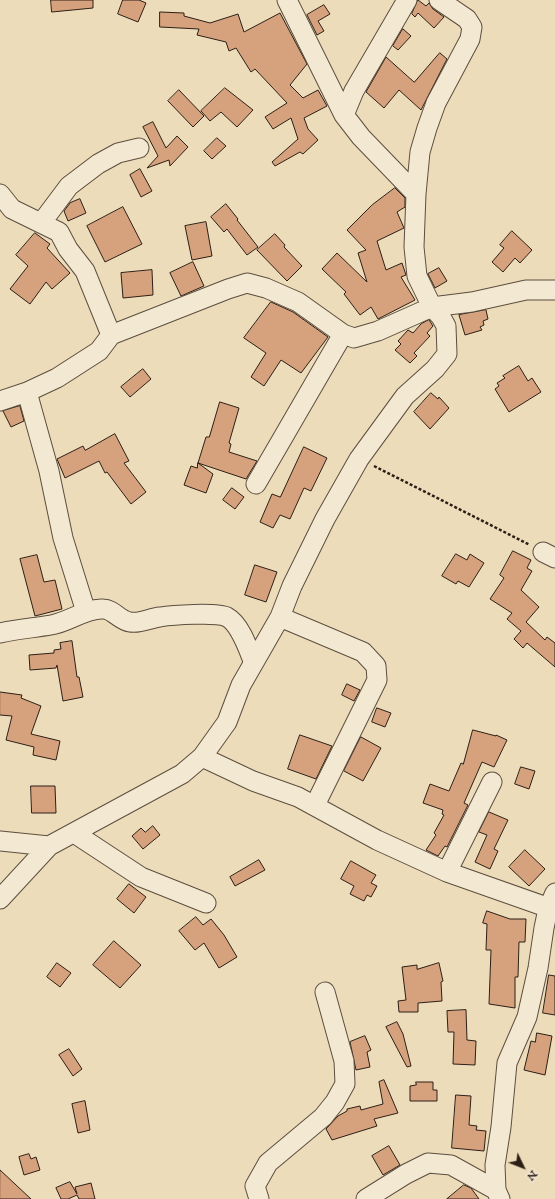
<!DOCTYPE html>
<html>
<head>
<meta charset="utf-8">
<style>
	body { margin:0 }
	#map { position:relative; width:555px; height:1199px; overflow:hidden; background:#eddcba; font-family:"IM FELL English",serif }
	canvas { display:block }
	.north { position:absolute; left:503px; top:1147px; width:40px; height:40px; -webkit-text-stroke:3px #f3e8d2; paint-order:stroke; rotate:133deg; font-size:11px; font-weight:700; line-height:16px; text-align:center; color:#2c1f16 }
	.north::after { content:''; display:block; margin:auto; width:14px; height:18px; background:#2c1f16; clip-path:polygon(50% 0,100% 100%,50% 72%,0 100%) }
</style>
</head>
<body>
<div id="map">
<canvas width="555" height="1199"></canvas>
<div class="north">N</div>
</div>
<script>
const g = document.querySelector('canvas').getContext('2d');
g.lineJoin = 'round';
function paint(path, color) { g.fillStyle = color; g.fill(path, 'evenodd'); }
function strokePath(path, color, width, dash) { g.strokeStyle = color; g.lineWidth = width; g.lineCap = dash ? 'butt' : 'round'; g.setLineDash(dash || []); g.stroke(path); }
const building = new Path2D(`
	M51,0H93V8L52,12Z
	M123,0H139L146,3L138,22L118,14Z
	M418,0L426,6L429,3L433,9L444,17L434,28L418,13L415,17L412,14Z
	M324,5L330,14L318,21L324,31L317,35L307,15Z
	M160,12L184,13V16L210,23L238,14L244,32L280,13L307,64L290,85L303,98L318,90L327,106L304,118L308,129L318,140L303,154L300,152L275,166L272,162L298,139L291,118L273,129L265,117L287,103L255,69L251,72L236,48L229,51L226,42L197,35L199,29L160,27Z
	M403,29L411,36L398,50L393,46Z
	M440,53L447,59L421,110L399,90L384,108L366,92L386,57L414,82Z
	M225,88L253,110L237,127L221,112L210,121L201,111Z
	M179,90L204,116L193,127L168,101Z
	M153,122L166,148L177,136L188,147L170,166L169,160L147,168L158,156L143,127Z
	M217,138L226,146L212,159L204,151Z
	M140,169L152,191L141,197L130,175Z
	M395,188L405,198V207L397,212L404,228L377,241L386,270L402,263L406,275L401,277L415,300L378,319L371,307L360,315L344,294L346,292L322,269L337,253L367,282L358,253L366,250L347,230L372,205Z
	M80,199L86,213L68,221L64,211L70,203Z
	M226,204L238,219L237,220L258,247L247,255L227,229L224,232L211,217Z
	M123,207L142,244L105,262L87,226Z
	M206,222L212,256L192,260L185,226Z
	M512,231L532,250L520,263L515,258L503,272L492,262L504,248L500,245Z
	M35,233L50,244L47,248L70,273L52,289L46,282L30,304L10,289L28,266L16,255Z
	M275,234L285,245L284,247L302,266L287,281L257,250Z
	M193,262L204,286L181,296L170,273Z
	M439,268L447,281L435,288L428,274Z
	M152,270L153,295L123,298L121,273Z
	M271,302L293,312L328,337L301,373L281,360L264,386L251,377L266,353L244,338Z
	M486,310L488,319L483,321L484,325L480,327L482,330L465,335L459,315Z
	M429,320L433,326L427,333L430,336L414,353L417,356L410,363L395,350L401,344L398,341L408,330L413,333L421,324Z
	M519,366L528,381L532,378L541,392L509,412L495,389L499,386L497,383L505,378L503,376Z
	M143,369L151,379L130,397L121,387Z
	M431,393L438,399L439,397L449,408L430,429L414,412Z
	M220,402L239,408L229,443L231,444L229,452L257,461L246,479L198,463L206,437H209Z
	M20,406L24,421L11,427L3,411Z
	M115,434L129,461L124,463L146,492L131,504L107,472L105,473L99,461L65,478L57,459L83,446L85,450Z
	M304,447L327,458L311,491L304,488L290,519L280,515L273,528L260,522L272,494L280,497Z
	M198,463L213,474L206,493L184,485L191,466L197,468Z
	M232,488L244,497L235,509L223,500Z
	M513,551L531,560L527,568L532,571L521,590L539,607L526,622L545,640L547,637L555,643V667L527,643L523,648L514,639L521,631L507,619L512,613L490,599L504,578L500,575Z
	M456,554L467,560L470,554L484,563L469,587L458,581L456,584L442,576Z
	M37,555L44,582L55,580L62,609L35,616L20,559Z
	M255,565L277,572L266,602L245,595Z
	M72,641L77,677H79L83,697L63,701L57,665L56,668L30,670L29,655L54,653V650L61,649L60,643Z
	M347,684L360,690L354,701L342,695Z
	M0,692L22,695L21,698L41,706L31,734L60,741L56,760L33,755L34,747L6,740L12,716L0,715Z
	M377,708L391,713L385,727L372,722Z
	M473,730L496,736V735L507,740L494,767L482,762L464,803L468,805L447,847L445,846L438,856L426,850L436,835L434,833L444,815L442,814L443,810L423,803L430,784L449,791L461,763L463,764Z
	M300,735L332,746L316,779L288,769Z
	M361,737L381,748L363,781L344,771Z
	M521,767L535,771L529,789L515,784Z
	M31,786H55L56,813H32Z
	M489,812L508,820L494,849L498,851L490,869L475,862L487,835L479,832Z
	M153,826L160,835L143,849L132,836L141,828L145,832Z
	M525,850L545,869L529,886L509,867Z
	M259,860L265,870L235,886L230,877Z
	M351,861L376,875L371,883L377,886L371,897L367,895L364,901L350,894L354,886L341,879Z
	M129,884L146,897L134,913L117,899Z
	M487,911L510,919H526L525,942H519L518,977H515V1008L489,1004L491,950H486L487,924L483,923Z
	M196,917L203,925L211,919L224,935L237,957L219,968L204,943L195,950L179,931Z
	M114,941L141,965L120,988L93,965Z
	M57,963L71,973L60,987L47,977Z
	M439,963L443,981L441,982L442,1001L418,1003V1012H399L398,1001L406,1000L402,967L417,965V969Z
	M549,975L555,976V1015L543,1013Z
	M466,1010L467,1040L476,1041L475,1065L453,1064L454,1032H448L447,1011Z
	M397,1022L403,1034L411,1066L407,1067L386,1027Z
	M537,1033L552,1036L545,1075L524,1070L531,1041L535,1042Z
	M365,1036L371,1050L367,1052L370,1067L356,1070L350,1042Z
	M69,1049L82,1069L73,1076L59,1055Z
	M384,1080L398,1113L374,1119L377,1126L332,1140L326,1129L338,1116L347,1111V1109L360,1106L361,1110L383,1104L379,1082Z
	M416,1082H433V1090H437V1101H410V1086L416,1085Z
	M456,1095L471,1096L469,1125L477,1126L476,1130L486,1131L484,1151L452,1148Z
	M85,1101L90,1130L78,1133L72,1104Z
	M389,1146L400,1165L383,1175L372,1156Z
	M29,1154L31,1159L36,1157L40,1170L24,1175L19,1157Z
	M0,1170L31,1199H0Z
	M70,1182L77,1194L75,1187L91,1183L95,1199H79L77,1195L68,1199H61L56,1188Z
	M464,1185L471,1188L479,1199H447Z`);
paint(building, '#d6a17d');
strokePath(building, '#2c1f16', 1);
const minor = new Path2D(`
	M287,0L344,115L361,137L416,194
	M344,115L354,91L407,0
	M0,194L12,209L59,232L68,249L85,271L111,335
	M42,222L69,186L98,164L118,153L139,148
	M27,392L49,471L63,538L86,612
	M0,401L27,392L57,378L99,351L111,335L228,289L247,283L266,288L298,302L343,334L354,338L378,331L432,307L472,302L526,290H555
	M256,484L343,334
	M543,552L555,558
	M280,617L363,652L376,666L377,680L315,805
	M0,633C17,629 34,628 51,625C69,622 86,608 103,609C113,609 120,621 130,622C140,624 150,618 160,617C172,615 217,612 227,617C240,624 248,648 253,661
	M202,757L253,781L298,797L377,840L447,872L555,910
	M74,833L141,877L206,903
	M0,841L49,846
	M447,872L492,782
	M0,899L49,846L182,774L202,757L227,722L241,685L280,617L292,586L325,519L359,459L405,396L435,369L447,354L446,326L441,317L432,307L417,276L414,247L416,194L420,152L427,128L436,103L470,39L472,27L467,19L439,0
	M259,1199L255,1186L268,1163L323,1117L335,1102L345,1084L344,1061L325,992
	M366,1199L406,1174L428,1163L451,1165L496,1190
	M500,1199L496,1190L495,1165L501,1127L507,1063L527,1017L538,968L544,928L548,909L555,893`);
strokePath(minor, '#5c4e3f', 21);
strokePath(new Path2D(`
	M374,466L530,545`), '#2c1f16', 2.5, [3, 2]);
strokePath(minor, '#f3e8d2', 19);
</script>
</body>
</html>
